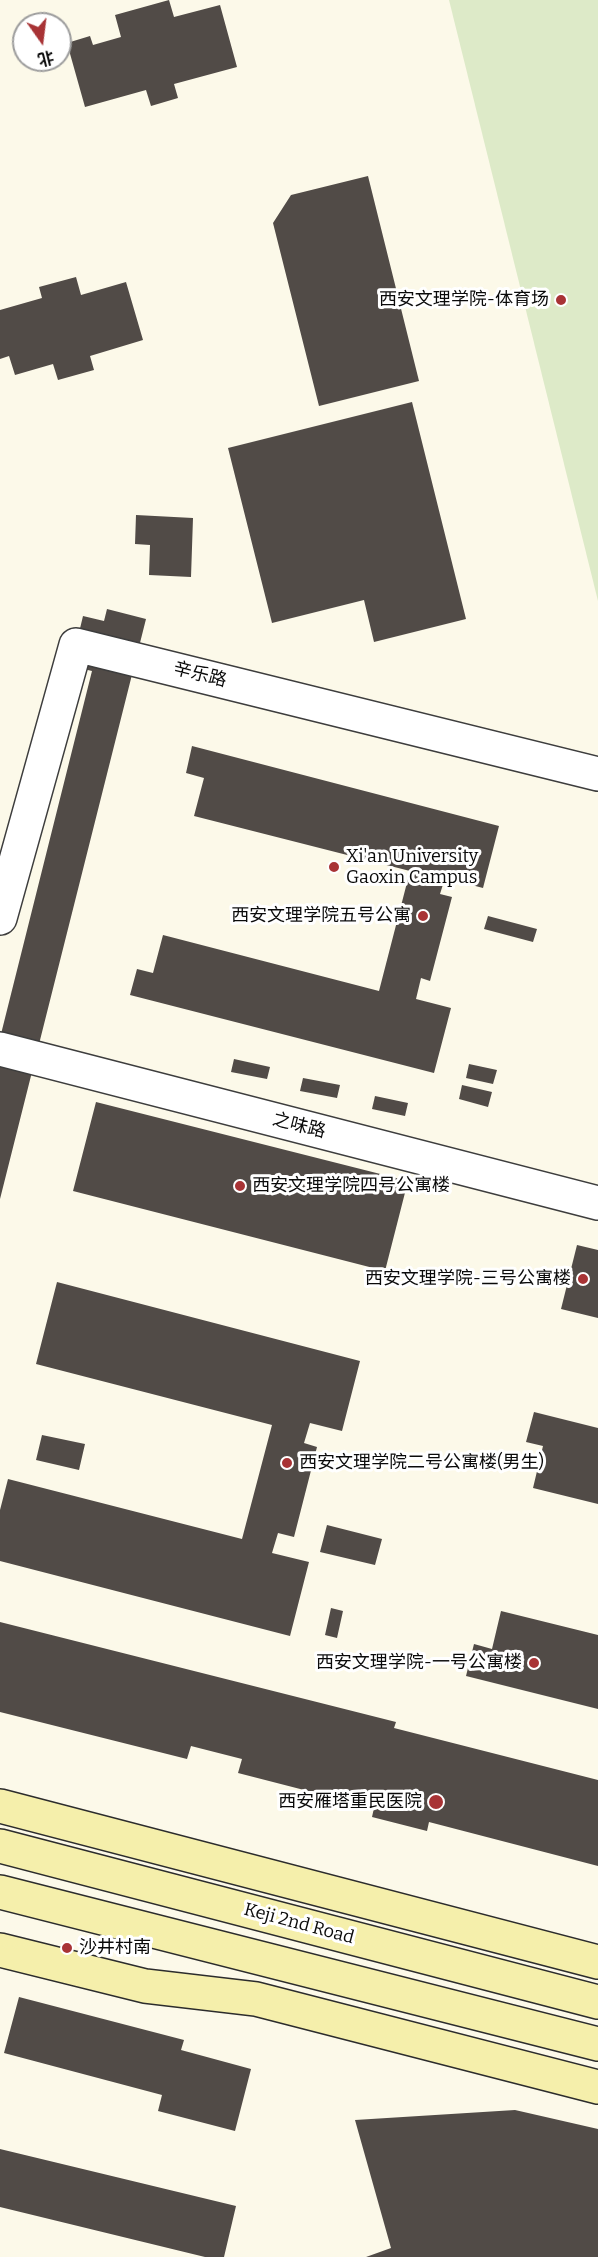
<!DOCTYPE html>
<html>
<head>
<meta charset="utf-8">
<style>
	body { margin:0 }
	#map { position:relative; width:598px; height:2257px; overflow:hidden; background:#fcf9e9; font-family:Bitter,"Noto Sans SC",serif }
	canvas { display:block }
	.north { position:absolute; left:12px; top:12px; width:60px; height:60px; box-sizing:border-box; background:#fff; border:2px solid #9d9d9d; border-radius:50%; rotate:166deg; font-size:16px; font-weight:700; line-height:24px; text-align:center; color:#0a0a0a }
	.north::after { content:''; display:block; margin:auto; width:21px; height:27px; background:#a83335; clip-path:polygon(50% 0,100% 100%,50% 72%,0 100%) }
</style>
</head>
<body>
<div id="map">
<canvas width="598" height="2257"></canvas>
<div class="north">北</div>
</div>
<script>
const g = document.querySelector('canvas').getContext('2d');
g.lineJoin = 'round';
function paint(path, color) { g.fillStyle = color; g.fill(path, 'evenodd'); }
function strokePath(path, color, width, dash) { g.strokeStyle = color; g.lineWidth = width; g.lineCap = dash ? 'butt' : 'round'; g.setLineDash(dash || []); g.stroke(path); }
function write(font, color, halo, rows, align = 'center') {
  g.font = font + ' Bitter,"Noto Sans SC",serif'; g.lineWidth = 6; g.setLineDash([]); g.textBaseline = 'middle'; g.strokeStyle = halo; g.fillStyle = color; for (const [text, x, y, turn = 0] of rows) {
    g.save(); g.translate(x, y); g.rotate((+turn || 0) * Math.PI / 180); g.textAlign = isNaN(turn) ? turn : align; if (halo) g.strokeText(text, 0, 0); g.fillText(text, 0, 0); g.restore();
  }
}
paint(new Path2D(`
	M449,0H598V601Z`), '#ddeac8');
paint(new Path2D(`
	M169,0L174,17L220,5L237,67L174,84L178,98L151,106L146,90L85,107L67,43L90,36L93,45L121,37L115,15Z
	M368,176L419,381L319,406L273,223L291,195Z
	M76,277L81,295L126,282L143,340L90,356L94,370L58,380L53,364L15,375L9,356L0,359V310L42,298L39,287Z
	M412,402L466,619L374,642L364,600L272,623L228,448Z
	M136,515L193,518L191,577L149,575L150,545L135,544Z
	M107,609L146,619L0,1199V1038L92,671L71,666L83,616L104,621Z
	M192,746L499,826L483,888L445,878L440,894L452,897L430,981L421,978L416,999L451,1008L434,1073L130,995L137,969L153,973L163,935L379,991L410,871L194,816L204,778L186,773Z
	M488,916L537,929L533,942L484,929Z
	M234,1059L270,1067L267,1079L231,1072Z
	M469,1064L497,1070L493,1084L466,1078Z
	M303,1078L340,1085L337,1098L300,1091Z
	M462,1085L492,1092L488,1107L459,1099Z
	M375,1096L408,1103L405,1116L372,1109Z
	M96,1102L408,1181L385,1271L73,1191Z
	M577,1245L598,1250V1318L561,1309Z
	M57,1282L360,1361L342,1431L310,1423L304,1443L317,1447L294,1537L278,1533L272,1553L309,1562L290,1636L0,1561V1510L8,1479L242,1539L272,1425L36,1364Z
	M534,1412L598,1428V1504L533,1488L543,1446L526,1442Z
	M42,1435L85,1444L79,1470L36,1460Z
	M327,1525L382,1539L375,1565L320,1552Z
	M331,1608L343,1611L337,1638L325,1635Z
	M501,1611L598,1635V1709L466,1676L474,1644L492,1649Z
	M0,1622L396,1722L394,1728L598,1780V1866L429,1822L427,1831L372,1817L374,1808L238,1773L242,1759L191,1746L187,1759L0,1712Z
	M19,1997L184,2040L181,2050L251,2069L235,2131L158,2111L162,2095L4,2053Z
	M515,2110L598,2129V2257H366L391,2248L355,2120Z
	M0,2149L236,2206L224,2257H205L0,2207Z`), '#514b47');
const street = new Path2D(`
	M0,918L76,645L598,774
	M0,1049L598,1203`);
const secondary = new Path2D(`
	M0,1806L598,1962
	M0,1846L598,2002
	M0,1892L598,2044
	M0,1950L145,1986L256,1999L598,2087`);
strokePath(street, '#3d3d3d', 36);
strokePath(secondary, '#2c2c2c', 36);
strokePath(street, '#fff', 33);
strokePath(secondary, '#f5efab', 33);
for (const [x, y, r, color] of [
	[561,300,6,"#a83335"],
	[334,867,6,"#a83335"],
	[423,916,6,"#a83335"],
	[240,1186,6,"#a83335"],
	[583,1279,6,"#a83335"],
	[287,1463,6,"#a83335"],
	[534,1663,6,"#a83335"],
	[436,1802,8,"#a83335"],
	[67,1948,6,"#a83335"]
]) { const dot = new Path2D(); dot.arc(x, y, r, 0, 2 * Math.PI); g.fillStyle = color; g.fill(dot); strokePath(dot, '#fff', 2); }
write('18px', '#0a0a0a', '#fff', [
	["西安文理学院-体育场",549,300],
	["Xi'an University",346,857,"left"],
	["Gaoxin Campus",346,878,"left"],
	["西安文理学院五号公寓",411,916],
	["西安文理学院四号公寓楼",252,1186,"left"],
	["西安文理学院-三号公寓楼",571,1279],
	["西安文理学院二号公寓楼(男生)",299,1463,"left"],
	["西安文理学院-一号公寓楼",522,1663],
	["西安雁塔重民医院",422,1802],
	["沙井村南",79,1948,"left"]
], 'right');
write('18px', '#0a0a0a', '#fff', [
	["辛乐路",200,675,14],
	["之味路",299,1126,14],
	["Keji 2nd Road",299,1924,15]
]);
</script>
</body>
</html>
